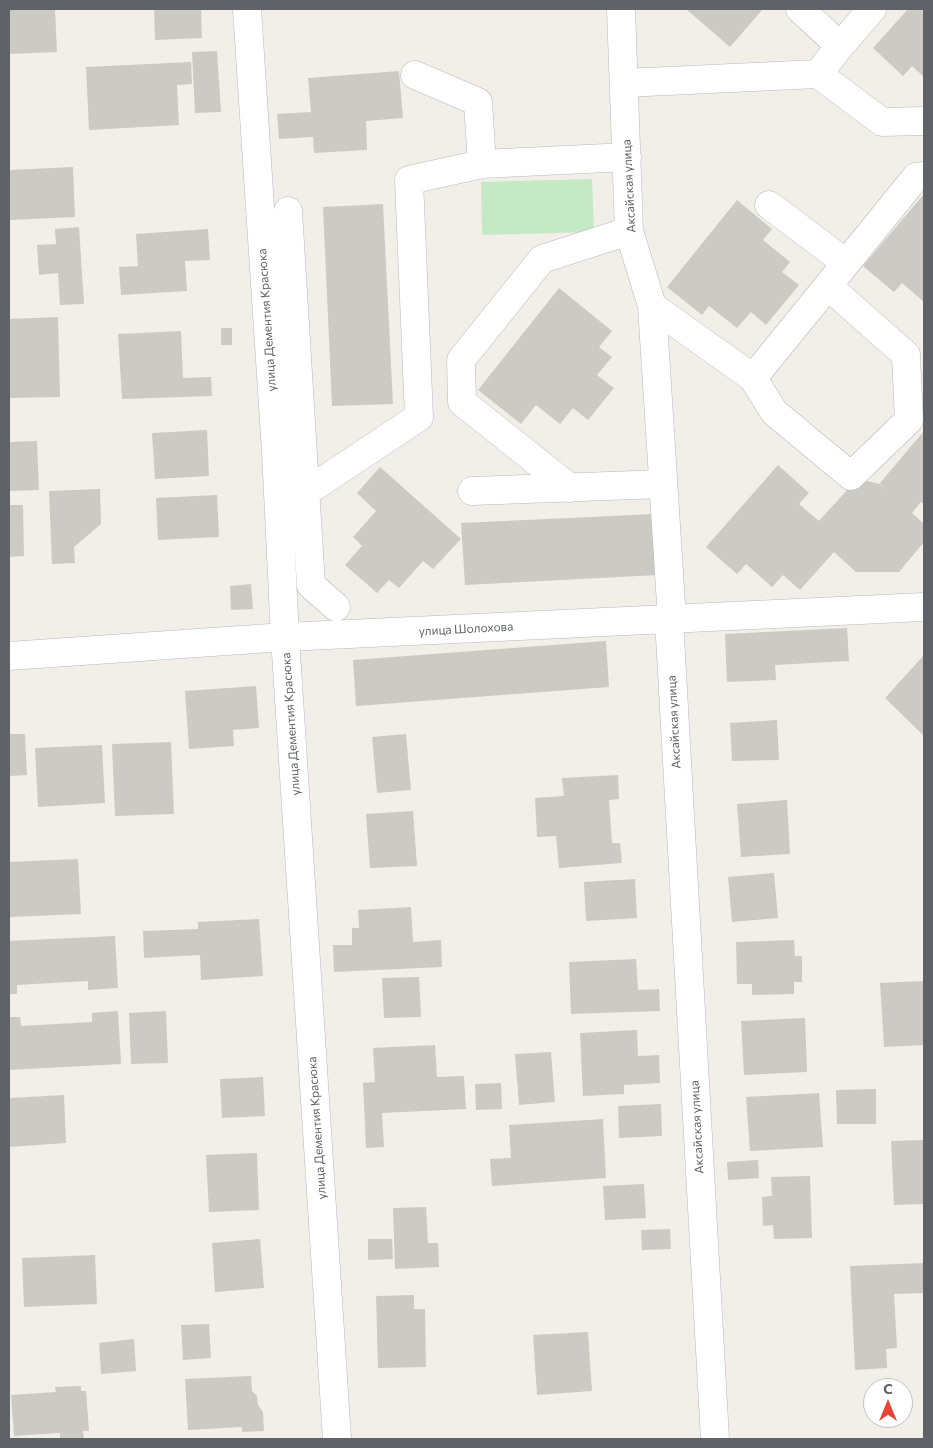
<!DOCTYPE html>
<html>
<head>
<meta charset="utf-8">
<style>
	body { margin:0 }
	#map { position:relative; width:933px; height:1448px; overflow:hidden; background:#f1efe8; font-family:Commissioner,sans-serif }
	canvas { display:block }
	.frame { position:absolute; inset:0; border:10px solid #5f6368; pointer-events:none }
	.north { position:absolute; left:863px; top:1378px; width:50px; height:50px; box-sizing:border-box; background:#fff; border:1px solid #bfc1c3; border-radius:50%; rotate:0deg; font-size:14px; font-weight:700; line-height:20px; text-align:center; color:#5f6368 }
	.north::after { content:''; display:block; margin:auto; width:18px; height:22px; background:#ea4335; clip-path:polygon(50% 0,100% 100%,50% 72%,0 100%) }
</style>
</head>
<body>
<div id="map">
<canvas width="933" height="1448"></canvas>
<div class="frame"></div>
<div class="north">С</div>
</div>
<script>
const g = document.querySelector('canvas').getContext('2d');
g.lineJoin = 'round';
function paint(path, color) { g.fillStyle = color; g.fill(path, 'evenodd'); }
function strokePath(path, color, width, dash) { g.strokeStyle = color; g.lineWidth = width; g.lineCap = dash ? 'butt' : 'round'; g.setLineDash(dash || []); g.stroke(path); }
function write(font, color, halo, rows, align = 'center') {
  g.font = font + ' Commissioner,sans-serif'; g.lineWidth = 4; g.setLineDash([]); g.textBaseline = 'middle'; g.strokeStyle = halo; g.fillStyle = color; for (const [text, x, y, turn = 0] of rows) {
    g.save(); g.translate(x, y); g.rotate((+turn || 0) * Math.PI / 180); g.textAlign = isNaN(turn) ? turn : align; if (halo) g.strokeText(text, 0, 0); g.fillText(text, 0, 0); g.restore();
  }
}
paint(new Path2D(`
	M592,179L594,232L482,235L481,182Z`), '#c5e8c5');
paint(new Path2D(`
	M9,9H55L57,52L9,54Z
	M154,9H201L202,38L155,40Z
	M686,9H763L730,47Z
	M908,9H924V77L912,66L903,76L873,48Z
	M217,51L221,112L195,113L192,52Z
	M191,62L192,84L177,85L179,125L89,130L86,67Z
	M399,71L403,118L366,121L367,150L314,153L313,137L279,139L277,114L311,112L308,78Z
	M73,167L75,217L9,220V170Z
	M924,194V302L902,283L894,292L863,266Z
	M737,200L772,229L763,240L790,262L782,272L799,285L766,325L751,312L737,328L709,306L702,315L667,287Z
	M383,204L393,404L332,406L323,207Z
	M79,227L84,304L60,305L58,273L39,275L37,245L56,244L55,229Z
	M208,229L210,260L185,261L187,291L121,295L119,267L138,266L136,234Z
	M559,288L612,331L599,347L612,357L597,375L614,388L588,420L573,408L560,424L536,405L521,424L478,390Z
	M58,317L60,397L9,398V319Z
	M221,328H232V345H221Z
	M181,331L183,378L211,377L212,396L122,399L118,334Z
	M207,430L209,476L155,479L152,433Z
	M924,431V504L921,502L912,513L924,524V542L899,572H856L834,552L800,590L783,575L772,587L746,564L737,574L706,547L778,465L809,493L799,504L819,521L857,479L880,484L886,490L880,483Z
	M37,441L39,490L9,491V442Z
	M380,467L461,539L433,569L423,561L399,588L389,580L377,593L345,565L362,546L353,537L376,511L357,493Z
	M100,489L101,524L74,547L75,563L52,564L49,491Z
	M217,495L219,537L158,540L156,498Z
	M9,505H23L24,556L9,557Z
	M654,514L658,575L465,585L461,523Z
	M251,584L253,609L231,610L230,586Z
	M847,628L849,661L775,665L776,680L727,682L725,634Z
	M606,641L609,687L356,706L353,660Z
	M924,655V736L885,698Z
	M256,686L259,728L233,730L234,746L189,749L185,691Z
	M777,720L779,760L732,761L730,723Z
	M9,734H25L27,775L9,776Z
	M406,734L411,790L377,793L372,737Z
	M171,742L174,814L115,816L112,744Z
	M102,745L105,803L38,807L35,748Z
	M618,775L619,799L609,800L612,843H620L622,863L559,868L556,836L537,837L535,798L564,796L562,778Z
	M787,800L790,854L741,857L737,804Z
	M413,811L417,866L370,868L366,814Z
	M78,859L81,914L10,917L9,862Z
	M774,873L778,918L732,922L728,877Z
	M635,879L637,918L586,921L584,882Z
	M411,907L413,942L441,940L442,967L334,972L333,945H352V928H359L358,910Z
	M259,919L263,976L201,980L200,955L144,958L143,931L198,929V922Z
	M115,936L118,988L88,990V981L17,985V994H9V941Z
	M794,940L795,956H802V982H794V994L752,995V984H737L736,942Z
	M636,959L638,990L659,989L660,1011L571,1014L569,962Z
	M419,977L421,1017L384,1018L382,978Z
	M924,981V1045L884,1047L880,983Z
	M118,1011L121,1064L9,1070V1017H20L21,1026L92,1022V1013Z
	M166,1011L168,1063L131,1064L129,1013Z
	M805,1018L807,1072L744,1075L741,1021Z
	M637,1030L638,1056L659,1055L660,1083L624,1085V1094L583,1096L580,1033Z
	M435,1045L437,1077L464,1076L466,1109L382,1113L384,1147L366,1148L363,1083L375,1082L373,1048Z
	M551,1052L555,1102L519,1105L515,1054Z
	M263,1077L265,1116L222,1118L220,1079Z
	M501,1083L502,1109L476,1110L475,1084Z
	M876,1089V1124H837L836,1090Z
	M819,1093L823,1147L750,1151L746,1097Z
	M64,1095L66,1143L9,1147V1098Z
	M661,1104L662,1136L619,1138L618,1106Z
	M603,1119L606,1178L492,1186L490,1159L511,1158L509,1125Z
	M924,1140V1204L894,1205L891,1141Z
	M257,1153L259,1210L209,1212L206,1155Z
	M758,1160L759,1178L728,1180L727,1162Z
	M810,1176L812,1238L774,1239L773,1225L763,1226L762,1197L772,1196L771,1177Z
	M644,1184L646,1218L605,1220L603,1186Z
	M426,1207L428,1243H438L439,1267L395,1269L393,1208Z
	M670,1229L671,1249L642,1250L641,1230Z
	M260,1239L264,1288L215,1292L212,1243Z
	M368,1239H392L393,1259L368,1260Z
	M95,1255L97,1304L24,1307L22,1258Z
	M924,1263V1293L894,1294L897,1348L886,1349L887,1368L855,1370L850,1266Z
	M414,1295V1309H425L426,1367L378,1368L376,1296Z
	M209,1324L211,1358L183,1360L181,1325Z
	M588,1332L592,1391L537,1395L533,1335Z
	M134,1339L136,1371L101,1374L99,1343Z
	M251,1376L252,1391L257,1396L258,1405L263,1412L264,1431L242,1432V1427L188,1430L185,1379Z
	M81,1386V1391H86L89,1431H83L84,1439H60V1433L14,1436L11,1395L56,1392L55,1387Z`), '#cccac5');
const minor = new Path2D(`
	M247,9L276,451L285,637L337,1439
	M621,9L629,231L652,306L671,604L669,619L715,1439
	M800,9L840,46
	M818,74L840,46L872,9
	M415,75L478,102L482,164
	M624,83L818,74L882,122L924,121
	M769,205L846,263
	M288,211L311,585L336,607
	M652,306L753,378L774,412L851,476L909,420L906,355L828,286
	M753,378L916,177L924,176
	M570,488L462,402L461,360L542,259L629,231
	M472,491L663,484
	M306,492L419,417L409,180L482,164L627,157
	M9,656L285,637L924,607`);
strokePath(minor, '#b5b8bc', 29);
strokePath(minor, '#fff', 28);
write('12px', '#5f6368', '#fff', [
	["Аксайская улица",629,186,-93],
	["улица Дементия Красюка",267,320,-94],
	["улица Шолохова",466,629,-3],
	["Аксайская улица",674,722,-93],
	["улица Дементия Красюка",291,724,-94],
	["Аксайская улица",697,1127,-93],
	["улица Дементия Красюка",317,1128,-94]
]);
</script>
</body>
</html>
